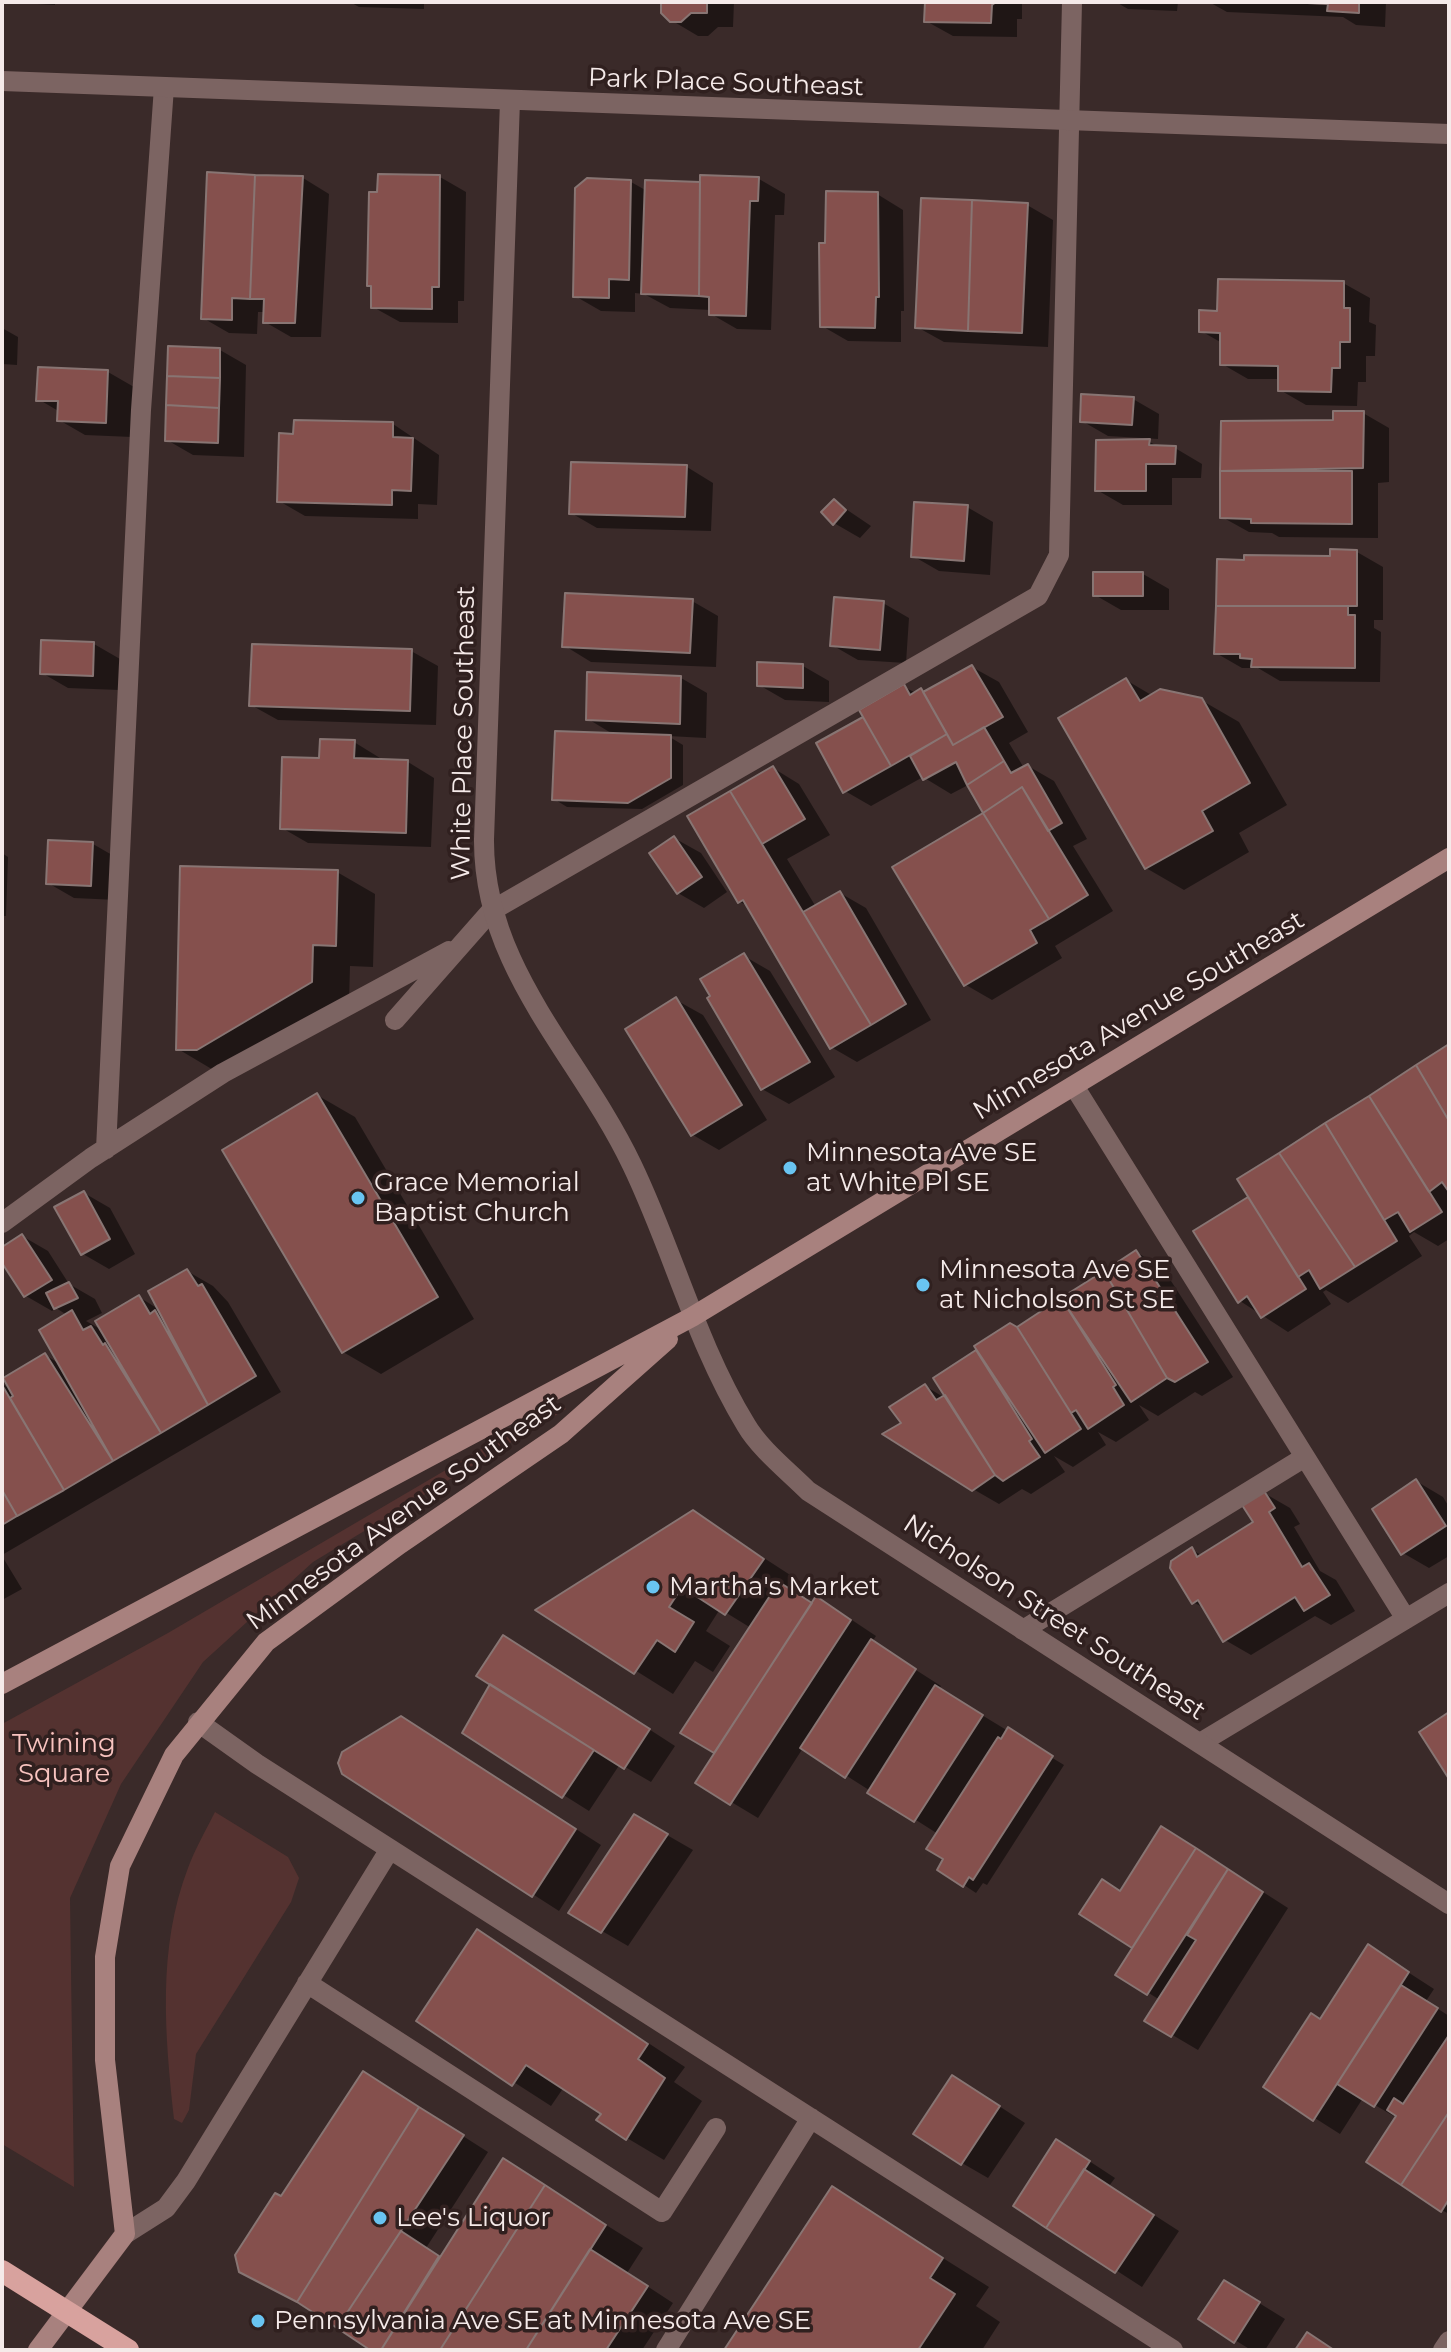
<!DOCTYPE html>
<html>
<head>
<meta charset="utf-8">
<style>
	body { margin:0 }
	#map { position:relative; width:1451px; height:2352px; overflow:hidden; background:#3a2a29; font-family:Montserrat,sans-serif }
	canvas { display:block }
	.frame { position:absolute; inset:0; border:4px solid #f5eae9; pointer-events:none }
</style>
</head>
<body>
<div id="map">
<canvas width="1451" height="2352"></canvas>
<div class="frame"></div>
</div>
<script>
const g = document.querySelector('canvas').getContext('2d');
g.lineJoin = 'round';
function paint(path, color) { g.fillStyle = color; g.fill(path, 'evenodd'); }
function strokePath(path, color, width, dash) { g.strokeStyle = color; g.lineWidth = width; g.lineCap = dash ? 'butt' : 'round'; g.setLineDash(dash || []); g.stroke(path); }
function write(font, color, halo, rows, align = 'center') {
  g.font = font + ' Montserrat,sans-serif'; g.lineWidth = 7; g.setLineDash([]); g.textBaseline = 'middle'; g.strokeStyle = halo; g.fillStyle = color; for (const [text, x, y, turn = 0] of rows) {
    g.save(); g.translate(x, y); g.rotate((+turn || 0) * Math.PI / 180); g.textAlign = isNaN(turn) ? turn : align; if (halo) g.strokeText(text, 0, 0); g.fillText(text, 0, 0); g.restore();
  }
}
paint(new Path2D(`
	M560,1403L566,1409L313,1562L203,1662L121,1784L70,1898L74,2187L2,2144V1724L168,1633Z
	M215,1812L288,1857L299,1878L291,1902L196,2054L189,2110L182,2123L174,2119C165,2035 157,1949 188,1868C195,1849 206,1830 215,1812Z`), '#543230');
paint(new Path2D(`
	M2,2H55V5Z
	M350,2H424V9L359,7Z
	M545,2H598V4Z
	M663,2H734L733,27H718L708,36H698L671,20Z
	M927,2H1022V19H1017V37L953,36L926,21Z
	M1116,2H1178L1177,11L1128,9Z
	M1209,2H1386L1385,27L1356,25L1343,17L1227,12Z
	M440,177L466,192L464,301H458V323L400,322L373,307Z
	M303,178L329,194L321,337H291L265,322V312H258L257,334L229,333L203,318Z
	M759,179L785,194L784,215H775L771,330L737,329L711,314V310L670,308L644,294L635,293V312L601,311L575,296L631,182L647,191Z
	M877,194L903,210L904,311H901V342L848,341L822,326L827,245Z
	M1027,205L1053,220L1048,347L944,342L917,327Z
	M1343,283L1370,298L1369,322L1376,325L1375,356H1366V382H1358L1357,406L1306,405L1280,390V379H1248L1222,364V343L1201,331L1219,313Z
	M2,328L18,337L17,365L2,364Z
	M220,350L246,365L244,457L193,455L167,440Z
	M108,372L134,387L132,437L85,435L59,420L60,412L38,399Z
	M1133,399L1159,414L1158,439L1108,436L1082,421Z
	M1363,413L1389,428V482L1378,483V538L1279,537L1272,533L1249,532L1222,517L1223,423L1335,422Z
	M393,424L439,455L437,505L418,504V519L305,516L279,501L295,436Z
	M1145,439L1160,448H1175L1202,464L1201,478H1172V505H1123L1097,490Z
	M687,467L713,483L711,531L597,528L571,513Z
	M834,501L871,526L860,538L834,523Z
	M967,507L993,522L990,575L939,571L913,556Z
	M1357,552L1383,567V620H1374V628L1381,632L1380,682L1280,681L1258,668H1242L1216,653L1246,562L1332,558Z
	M1143,574L1169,589V610H1121L1095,595Z
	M692,601L718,616L716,667L591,662L565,646Z
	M883,603L909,618L906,663L858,660L832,645Z
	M94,644L120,659L119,690L68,688L42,673Z
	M411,651L438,666L436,725L278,720L251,705Z
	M803,666L829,681V702L785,700L759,685Z
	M972,667L999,682L1028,732L1009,743L1024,768L1028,766L1054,781L1087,839L1073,846L1113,911L1055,946L1062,958L992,1000L966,985L986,813L970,784L951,794L923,777L871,806L845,791L866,718L904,687L916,693L921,690L925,693Z
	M681,678L707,693L706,738L668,736L683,745V785L642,809L567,807L554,799L616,736L588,719Z
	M1126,680L1153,696L1201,700L1239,722L1287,805L1239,833L1249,852L1184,890L1146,868Z
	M354,742L380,758V761L408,762L434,778L431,847L308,843L282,828L321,760Z
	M773,768L799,784L830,835L787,859L816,907L840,893L866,908L931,1020L857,1062L831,1047L750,907L740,902L690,817Z
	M674,838L701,853L727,892L704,908L678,893Z
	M93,844L119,859L117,900L74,898L48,883Z
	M2,853L8,857L6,916H2Z
	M337,872L375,894L373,967L350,966L349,1003L215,1071L178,1049Z
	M744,956L770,971L835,1077L789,1104L762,1089Z
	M676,1000L703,1015L767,1120L719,1150L693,1135Z
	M1449,1047V1239L1438,1246L1414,1232L1409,1236L1422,1256L1348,1303L1326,1290L1323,1292L1331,1304L1288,1332L1240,1301L1196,1231L1251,1197Z
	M317,1095L355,1117L474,1319L381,1374L343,1352Z
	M84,1193L110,1208L135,1254L109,1269L83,1254Z
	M22,1236L48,1251L69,1284L95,1299L102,1313L86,1321L102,1330L139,1297L163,1312L187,1271L213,1286L228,1302L281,1392L2,1555V1384L11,1389L45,1355L60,1364L67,1315L56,1308L52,1311L26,1296L2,1259V1249Z
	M1136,1252L1162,1267L1233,1377L1202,1396L1195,1392L1158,1416L1139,1405L1149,1420L1116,1442L1098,1432L1106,1445L1073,1467L1054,1456L1065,1472L1031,1494L1022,1489L999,1504L973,1489L903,1424L925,1386L950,1401L936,1379Z
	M1416,1481L1443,1497L1449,1507V1556L1429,1568L1403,1553Z
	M1264,1493L1290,1508L1300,1524L1294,1527L1320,1571L1336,1580L1355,1611L1331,1625L1315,1616L1251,1655L1225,1640L1206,1609L1193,1602L1192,1550L1203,1556L1256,1523Z
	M693,1512L801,1582L793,1593L813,1605L817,1599L843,1614L876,1636L872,1642L941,1686L939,1689L1064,1765L987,1885L983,1883L976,1893L964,1885L946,1859L938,1834L803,1748L758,1818L698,1782L717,1753L683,1732L751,1628L720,1609L706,1631L730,1646L713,1672L695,1661L673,1694L539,1610Z
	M2,1556L22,1589L2,1600Z
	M530,1652L675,1746L651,1782L620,1764L589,1811L465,1733Z
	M427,1734L601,1845L559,1911L344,1773Z
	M634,1816L693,1850L628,1946L602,1931Z
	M1188,1844L1288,1908L1198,2050L1147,2020L1160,2000L1118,1974L1135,1948L1082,1914L1121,1893Z
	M478,1932L685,2067L674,2082L702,2101L664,2160L627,2138L604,2114L564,2087L551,2106L419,2021Z
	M1369,1947L1434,1989L1426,2001L1449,2016V2214L1442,2210L1397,2118L1363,2098L1340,2134L1266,2087L1321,2021Z
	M364,2073L488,2152L426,2248L441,2258L571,2203L643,2248L627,2273L673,2303L642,2350H374L315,2311L282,2199Z
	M979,2093L1025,2123L988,2178L962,2163Z
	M1083,2157L1115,2178L1109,2186L1179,2231L1142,2287L1015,2205Z
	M833,2189L989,2287L976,2306L1000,2322L982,2350H727Z
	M1251,2298L1285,2319L1265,2350H1251L1201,2319Z`), '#0007');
const building = new Path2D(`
	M661,2H707V13H691L681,22H670L661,13Z
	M925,2H996L992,5L991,23L924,22Z
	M1287,2H1359V13L1327,11L1328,4Z
	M207,172L255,175L250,299L232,298V320L201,319Z
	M378,174L440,175L439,287H432V309L371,308V286H367L369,192H377Z
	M255,175L303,176L295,323H263L264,299H250Z
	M700,175L759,177L758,201H750L746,316L709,315V297L699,296Z
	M587,178L631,180L629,280L609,279V298L573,297L575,188Z
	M645,180L700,182L699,296L641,294Z
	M826,191L878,192L879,297H876L875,328L820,327L819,243H825Z
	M921,198L972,200L968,331L915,328Z
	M972,200L1028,203L1022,333L968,331Z
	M1218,279L1344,281V308H1350V342H1340V368H1332L1331,392L1278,391V366L1220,365V333L1199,332V310L1217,311Z
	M168,346L220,348V378L167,376Z
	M38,367L108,370L106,423L57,421L58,401H36Z
	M167,376L220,378L219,408L166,405Z
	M1081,394L1134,397L1132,425L1080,422Z
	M166,405L219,408L218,443L165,441Z
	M1333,411H1364L1363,468L1220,471L1221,421L1333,420Z
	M294,420L393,422V437L413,438L411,491L392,490V505L277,502L279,433L293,434Z
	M1150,439L1149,445L1176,446L1175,464H1146V491H1095L1096,440Z
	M571,462L687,465L685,517L569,514Z
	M1220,471H1352V524L1251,523V519L1220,518Z
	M834,499L846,510L833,525L821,512Z
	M914,502L968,505L964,561L911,557Z
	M1330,549L1357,550V606H1216L1217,559L1244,560V555L1330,556Z
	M1093,572H1143V596H1093Z
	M565,593L693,599L690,653L562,647Z
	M834,597L884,601L880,650L830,646Z
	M1216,606H1348V615H1355V668L1251,667L1252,659L1240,658V654H1214Z
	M41,640L94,642L93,676L40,674Z
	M252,644L412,649L410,711L249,706Z
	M757,662L803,664V688L757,686Z
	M972,665L1003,717L953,745L923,692Z
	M587,672L681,676L680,724L586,720Z
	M1126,678L1140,701L1160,689L1202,698L1250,783L1202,811L1213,831L1145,869L1058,718Z
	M904,684L910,695L921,688L947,734L891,766L859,710Z
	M863,717L891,766L843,793L816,743Z
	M984,727L1004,761L967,785L956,762L923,780L910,756L947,734L953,745Z
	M555,731L671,735V778L628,803L552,800Z
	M320,739L355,740L354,758L408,760L406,833L280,829L282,757L319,758Z
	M1004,761L1011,773L1028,764L1062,823L1048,831L1022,787L983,813L967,785Z
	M773,766L805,819L762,844L730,791Z
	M1022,787L1088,895L1049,919L983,813Z
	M730,791L871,1025L830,1049L743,900L738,903L687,816Z
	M983,813L1049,919L1030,930L1037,943L964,986L892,867Z
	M674,836L702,877L677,894L649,853Z
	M48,840L93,842L91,886L46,884Z
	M180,866L338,870L336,946L313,945L312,982L197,1050H176Z
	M840,891L906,1004L871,1025L803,912Z
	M744,953L810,1062L761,1090L707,998L710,996L700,979Z
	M676,997L742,1105L691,1136L625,1029Z
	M1449,1044V1121L1416,1065Z
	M1416,1065L1449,1121V1192L1442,1182L1429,1192L1369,1096Z
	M317,1093L438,1297L342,1353L222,1150Z
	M1369,1096L1442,1212L1410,1232L1398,1212L1384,1220L1325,1123Z
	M1325,1123L1397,1241L1355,1267L1279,1153Z
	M1279,1153L1355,1267L1320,1289L1309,1270L1298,1277L1237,1179Z
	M84,1191L110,1239L81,1255L54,1207Z
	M1248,1197L1306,1289L1261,1318L1247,1296L1238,1303L1193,1231Z
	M22,1234L52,1280L24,1297L2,1263V1247Z
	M1136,1250L1208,1362L1175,1382L1167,1378L1104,1271Z
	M187,1269L198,1286L202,1284L256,1376L208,1405L148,1291Z
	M1104,1271L1167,1378L1131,1402L1061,1298Z
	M69,1282L78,1298L54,1309L46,1293Z
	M139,1295L150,1314L155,1310L208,1405L161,1433L95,1321Z
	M1061,1298L1116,1385L1113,1387L1124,1405L1088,1429L1076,1410L1071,1413L1017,1327Z
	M72,1310L83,1330L91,1326L103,1345L105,1343L161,1433L113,1461L39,1330Z
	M1010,1323L1017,1327L1081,1429L1045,1453L974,1346Z
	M976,1350L1032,1439L1029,1441L1040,1457L1003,1481L995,1475L933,1378Z
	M45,1353L113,1461L64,1490L10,1398L13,1396L3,1378Z
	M925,1384L936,1400L945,1395L995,1475L972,1491L882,1434L901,1423L889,1407Z
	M2,1385L64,1490L17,1516L2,1490Z
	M1416,1479L1446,1526L1401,1555L1372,1509Z
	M2,1490L17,1516L2,1525Z
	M1264,1491L1275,1508L1269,1512L1302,1567L1309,1563L1330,1595L1304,1611L1295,1597L1223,1642L1198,1600L1192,1604L1170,1568L1171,1561L1192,1547L1197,1557L1253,1522L1242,1505Z
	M693,1510L764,1559L725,1615L682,1587L669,1607L694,1622L675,1652L657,1640L634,1674L535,1610Z
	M779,1582L812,1603L714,1753L680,1733Z
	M816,1596L851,1620L730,1805L695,1783Z
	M503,1635L650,1729L624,1769L476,1676Z
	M871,1639L916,1669L845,1778L800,1748Z
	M490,1684L594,1750L562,1798L462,1733Z
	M935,1685L983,1715L914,1822L867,1793Z
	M1449,1712V1779L1419,1732Z
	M401,1716L576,1829L532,1897L342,1774L338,1763L342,1752Z
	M1008,1727L1053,1756L973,1880L969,1877L963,1887L937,1870L943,1859L926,1849L998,1737L1001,1739Z
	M634,1814L668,1834L601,1933L568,1913Z
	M1161,1826L1196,1848L1132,1948L1079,1914L1102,1879L1120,1891Z
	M1196,1848L1228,1869L1147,1995L1115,1975Z
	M1228,1869L1263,1892L1171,2037L1144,2021L1196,1940L1187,1935Z
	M477,1929L648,2044L638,2059L665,2078L626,2140L596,2120L601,2114L526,2065L512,2086L416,2021Z
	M1368,1944L1409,1972L1313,2121L1263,2087L1311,2013L1320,2019Z
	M1401,1985L1438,2008L1374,2107L1337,2084Z
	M1449,2035V2112L1401,2185L1366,2162L1396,2116L1387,2110L1394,2098L1403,2104Z
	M363,2071L419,2107L297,2302L239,2272L235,2255L275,2193L281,2196Z
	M952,2075L1000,2106L961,2165L913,2134Z
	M419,2107L464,2135L337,2328L297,2302Z
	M1449,2112V2199L1441,2212L1401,2185Z
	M1056,2139L1090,2161L1046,2228L1013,2206Z
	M503,2158L545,2185L440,2350H381Z
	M1084,2169L1154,2215L1115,2273L1046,2228Z
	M545,2185L606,2225L526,2350H440Z
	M832,2186L943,2258L930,2278L955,2294L918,2350H724Z
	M401,2231L439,2256L381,2350H370L337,2328Z
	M590,2249L648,2286L606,2350H526Z
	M1224,2280L1260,2302L1234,2343L1198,2319Z
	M1307,2332L1334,2350H1295Z`);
paint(building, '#85504d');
strokePath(building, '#887573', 2);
strokePath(new Path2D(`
	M395,1020L491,911L1038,596L1059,555L1072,2
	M1074,1086L1406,1619
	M106,1149L141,410L164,87
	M2,1223L91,1158L223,1073L449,951
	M1023,1630L1305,1457
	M198,1722L257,1764L1173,2350
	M1200,1743L1449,1593
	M307,1983L662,2212L716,2128
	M125,2234L166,2208L186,2181L390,1849
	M666,2350L811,2118`), '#7c6462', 20);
strokePath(new Path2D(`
	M2,81L1449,134
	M510,101L484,839C483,969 579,1054 632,1165C673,1250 696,1343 746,1425C760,1449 788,1471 808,1491L1449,1904
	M1443,2350L1449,2341`), '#7c6462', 20);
strokePath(new Path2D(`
	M2,1684L692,1317L1449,858
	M38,2350L125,2234L105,2060V1957L120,1866L174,1755L266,1642L400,1544L561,1434L668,1339`), '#a8817e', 20);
strokePath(new Path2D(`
	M2,2271L128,2350`), '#d8a29e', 22);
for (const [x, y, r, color] of [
	[790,1168,8,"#69c4f1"],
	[358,1198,8,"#69c4f1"],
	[923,1285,8,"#69c4f1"],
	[653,1587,8,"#69c4f1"],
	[380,2218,8,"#69c4f1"],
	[258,2321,8,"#69c4f1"]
]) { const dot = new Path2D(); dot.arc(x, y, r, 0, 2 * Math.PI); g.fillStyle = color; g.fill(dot); strokePath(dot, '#30201f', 3); }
write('26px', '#f5eae9', '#30201f', [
	["Park Place Southeast",726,83,2],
	["White Place Southeast",464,733,-89],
	["Minnesota Avenue Southeast",1139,1016,-31],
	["Minnesota Avenue Southeast",404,1513,-36],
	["Nicholson Street Southeast",1054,1618,33]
]);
write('26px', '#f5eae9', '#30201f', [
	["Minnesota Ave SE",806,1153],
	["at White Pl SE",806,1183],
	["Grace Memorial",374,1183],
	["Baptist Church",374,1213],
	["Minnesota Ave SE",939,1270],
	["at Nicholson St SE",939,1300],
	["Martha's Market",669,1587],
	["Lee's Liquor",396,2218],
	["Pennsylvania Ave SE at Minnesota Ave SE",274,2321]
], 'left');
write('26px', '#f9c4c0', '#30201f', [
	["Twining",64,1744],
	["Square",64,1774]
]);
</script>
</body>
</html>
